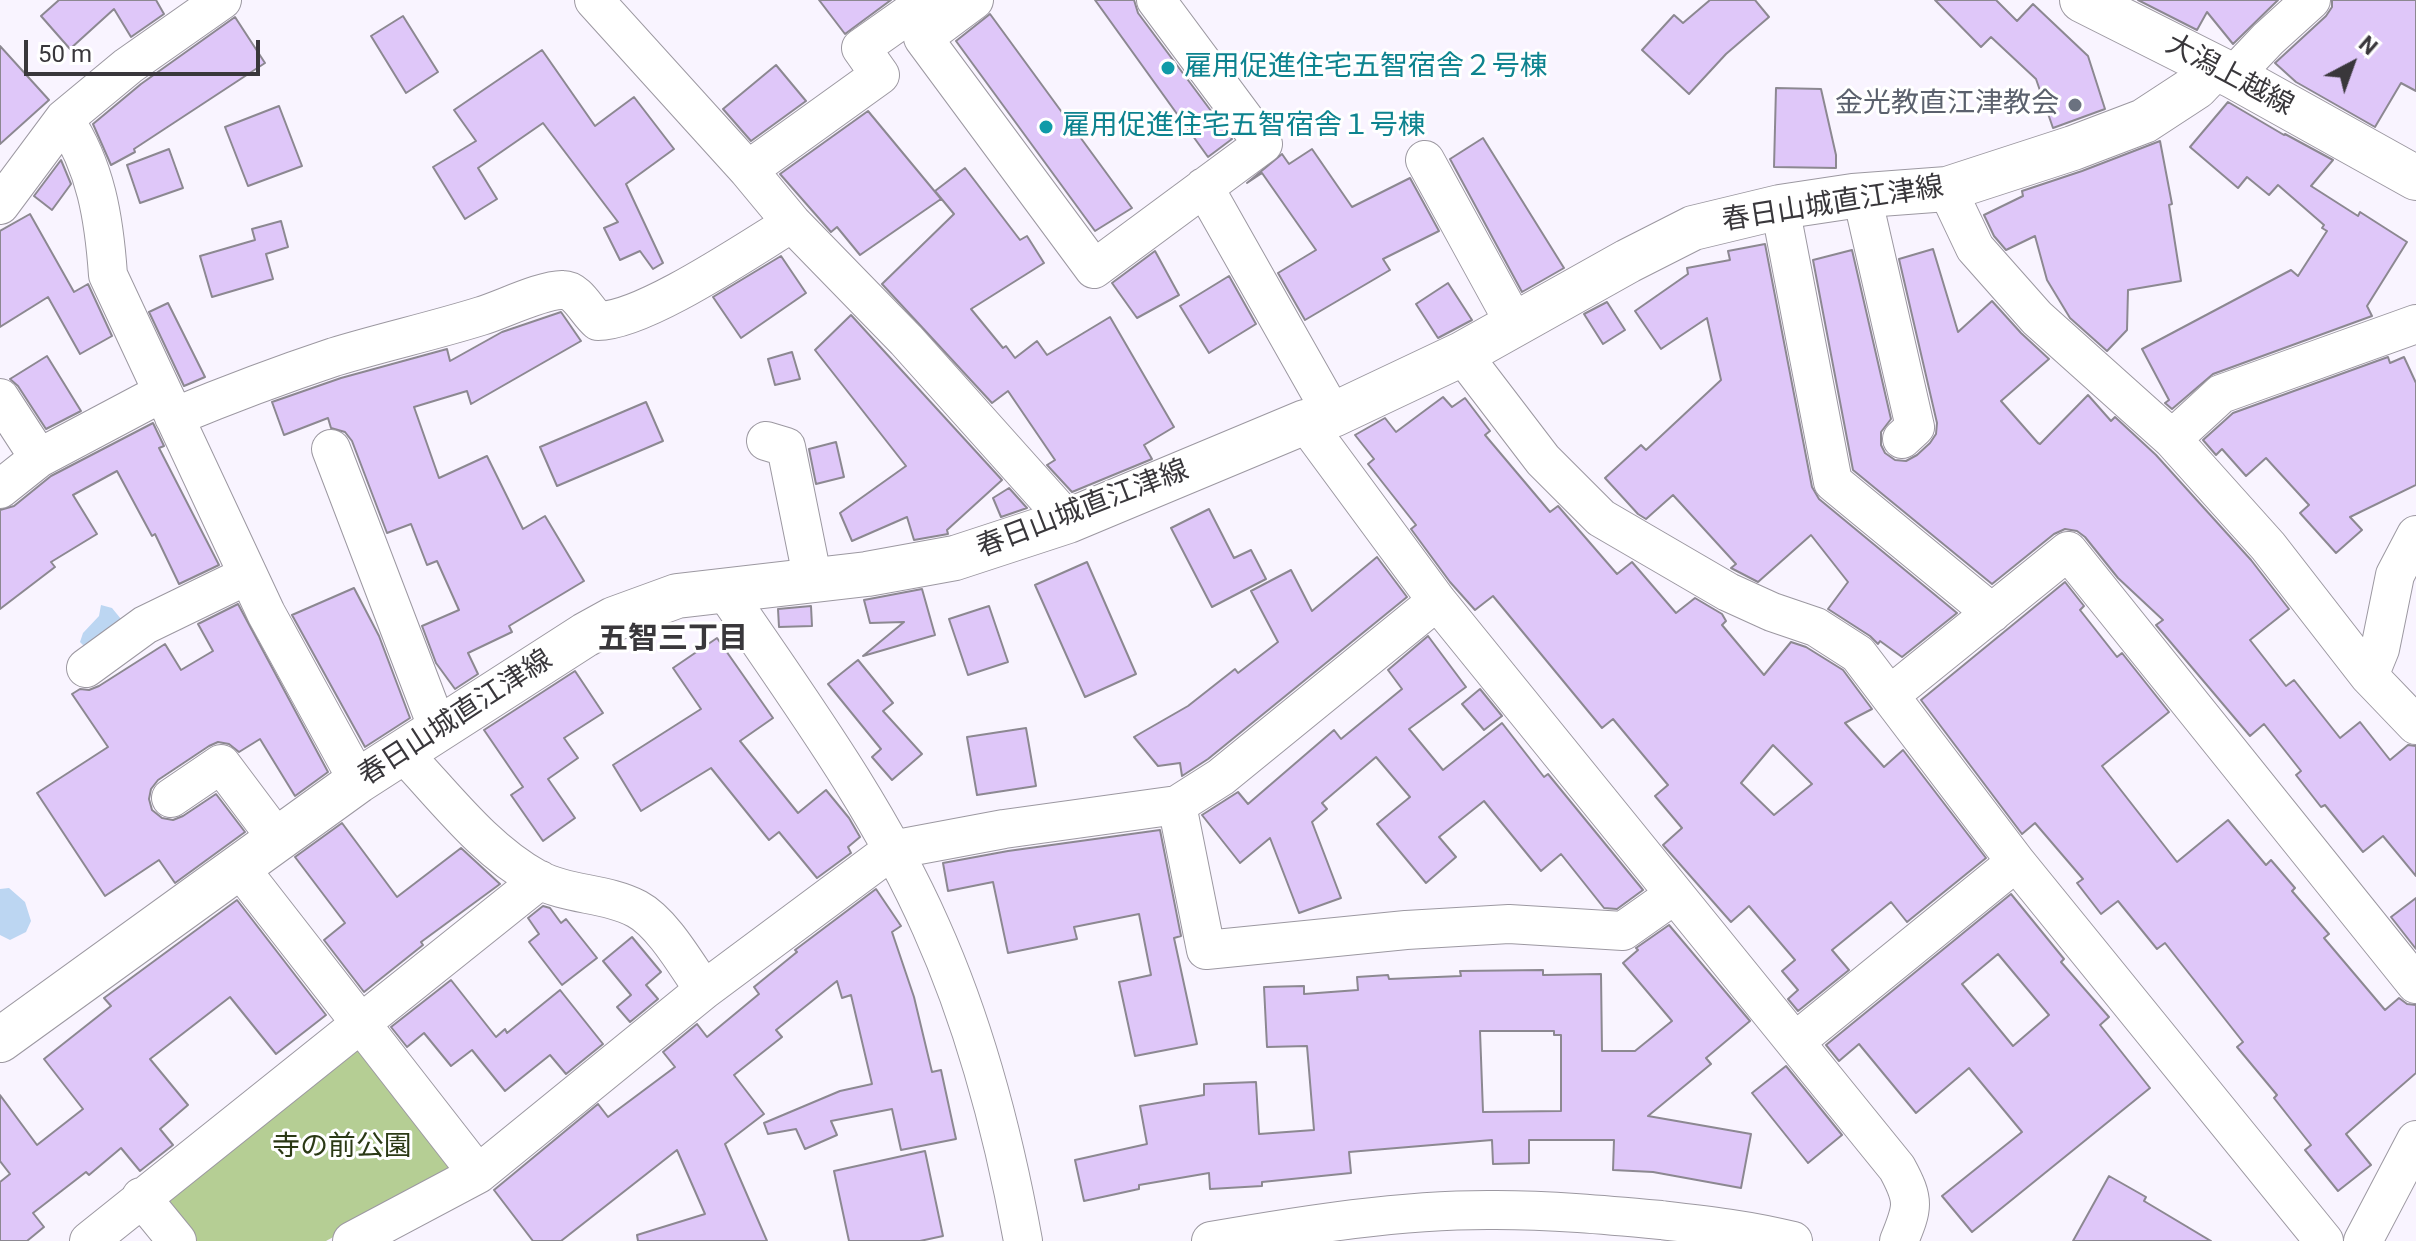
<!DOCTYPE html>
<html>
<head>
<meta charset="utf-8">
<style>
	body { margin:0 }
	#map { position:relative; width:2416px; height:1241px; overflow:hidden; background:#f9f4ff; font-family:Roboto,sans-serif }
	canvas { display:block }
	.north { position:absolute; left:2312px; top:24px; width:80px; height:80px; -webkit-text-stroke:6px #fff; paint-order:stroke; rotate:41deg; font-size:22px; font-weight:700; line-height:32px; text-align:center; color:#39373b }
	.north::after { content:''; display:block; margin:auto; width:28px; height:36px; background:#39373b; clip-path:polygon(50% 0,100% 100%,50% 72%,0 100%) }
	.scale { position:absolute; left:24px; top:40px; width:236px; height:36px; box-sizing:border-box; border:4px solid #39373b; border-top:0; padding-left:10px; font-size:24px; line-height:28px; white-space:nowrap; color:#39373b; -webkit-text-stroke:6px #fff; paint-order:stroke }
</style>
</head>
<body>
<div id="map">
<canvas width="2416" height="1241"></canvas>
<div class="north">N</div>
<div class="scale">50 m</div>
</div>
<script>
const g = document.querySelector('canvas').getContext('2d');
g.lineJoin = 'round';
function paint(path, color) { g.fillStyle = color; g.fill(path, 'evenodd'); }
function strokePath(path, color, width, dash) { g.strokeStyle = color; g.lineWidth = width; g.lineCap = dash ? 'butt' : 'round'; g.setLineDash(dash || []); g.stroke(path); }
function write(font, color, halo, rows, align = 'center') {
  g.font = font + ' Roboto,"Noto Sans JP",sans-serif'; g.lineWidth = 6; g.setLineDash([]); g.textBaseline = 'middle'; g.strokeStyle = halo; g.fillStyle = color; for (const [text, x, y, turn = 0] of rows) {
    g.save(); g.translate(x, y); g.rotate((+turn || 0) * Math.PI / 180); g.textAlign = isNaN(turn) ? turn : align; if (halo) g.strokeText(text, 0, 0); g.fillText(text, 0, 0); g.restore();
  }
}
paint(new Path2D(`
	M361,1038L460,1168L326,1241H194L162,1198Z`), '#b5ce94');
paint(new Path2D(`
	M101,605L112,608L121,619L86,648L80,642L83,633L99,616Z
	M9,888L25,902L31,921L26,932L10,940L0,935V889Z`), '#bcd6f2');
const building = new Path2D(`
	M59,0H156L164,14L131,37L114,9L70,49L41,16Z
	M819,0H891L845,34Z
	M1095,0H1134L1138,13L1232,139L1208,157Z
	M1710,0H1755L1769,17L1726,54L1689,94L1642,50L1674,15L1683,23Z
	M1935,0H1996L2017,21L2033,4L2088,56L2105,109L2053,128L2036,79L1991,37L1981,47Z
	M2138,0H2278L2233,44L2207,12L2197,30Z
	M2332,0H2416V91L2401,83L2375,127L2296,82L2275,63L2326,16L2332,7Z
	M990,14L1132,208L1095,231L956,41Z
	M403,16L438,72L406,93L371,36Z
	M235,17L265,63L134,149L135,152L111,165L93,124L141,84Z
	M0,46L49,100L0,144Z
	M542,50L595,126L634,97L674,149L626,184L663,263L653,269L640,251L620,260L604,228L618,222L543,123L478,168L497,199L465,219L433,167L476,141L454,110Z
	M776,65L806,101L751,141L723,109Z
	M1776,88L1821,89L1836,155V168L1774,167Z
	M2228,102L2284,135L2285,134L2333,160L2311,186L2358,216L2360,212L2407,242L2367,306L2372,316L2213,374L2172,409L2165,403L2169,400L2142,349L2291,270L2298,276L2327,231L2322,228L2324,225L2278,185L2269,195L2247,177L2238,188L2190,147Z
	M279,106L302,166L248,186L225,127Z
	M868,111L941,199L860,255L837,227L831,232L780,174Z
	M1483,138L1564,268L1522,292L1450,159Z
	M2160,141L2172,204L2169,205L2181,281L2128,290L2127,330L2107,351L2070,318L2047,280L2035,236L2006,250L1994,236L1984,215L2023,196L2022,191L2082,171Z
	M169,149L183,188L140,203L127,165Z
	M1312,149L1352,207L1410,178L1439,231L1383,259L1390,270L1305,320L1278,273L1316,250L1262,173L1247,183L1282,154L1289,164Z
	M61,160L71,184L52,210L34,196Z
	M965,168L1020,240L1027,236L1044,263L971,309L1003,348L1006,346L1015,358L1037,341L1047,355L1110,317L1174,427L1144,445L1152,459L1072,492L1047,465L1055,460L1008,391L992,403L882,284L954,214L935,191Z
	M30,214L74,292L88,284L112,336L80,354L48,297L0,327V231Z
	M281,221L288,247L266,254L273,279L212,297L200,256L255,240L252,229Z
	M1765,244L1812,487L1819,499L1957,613L1902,657L1880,641L1878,644L1870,636L1828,609L1848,582L1811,535L1758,582L1731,568L1736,564L1673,495L1646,519L1638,514L1605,478L1641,445L1646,450L1721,380L1707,318L1661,349L1635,311L1688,274L1687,268L1730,260L1728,251Z
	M1933,249L1958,332L1992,301L2021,333L2049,359L2001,401L2038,443L2040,444L2088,395L2111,421L2115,417L2156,455L2251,560L2289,609L2250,640L2286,686L2294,680L2340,738L2360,722L2390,760L2408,745L2416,746V876L2383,836L2363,852L2325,805L2321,807L2296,775L2301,771L2264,724L2250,736L2156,625L2163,620L2118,578L2085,537L2077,531L2065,529L2054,534L1992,584L1853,470L1813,260L1852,250L1891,419L1881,432V445L1885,453L1895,460L1906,461L1917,455L1930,443L1936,434L1937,423L1899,259Z
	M1155,251L1179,295L1137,318L1112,283Z
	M781,256L806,293L741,338L713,297Z
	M1229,276L1256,324L1209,353L1180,306Z
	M1448,283L1472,320L1438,338L1416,304Z
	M1607,302L1625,330L1603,344L1584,314Z
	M168,303L205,377L184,386L149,312Z
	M561,312L581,341L471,404L467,391L414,407L439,478L487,456L523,529L545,516L584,581L509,626L512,632L468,653L478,674L455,689L436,663L422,626L459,610L437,561L427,565L411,524L387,533L352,441L345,432L331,428L328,418L284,435L272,402L341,378L447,349L450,361L502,332Z
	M851,315L1002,480L947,530L948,534L914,540L907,517L852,541L840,513L906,466L815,350Z
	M792,352L800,379L775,385L768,359Z
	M47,356L81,411L46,429L18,386L10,379Z
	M2388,357L2390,363L2404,357L2416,383V485L2350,517L2362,530L2336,553L2300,513L2309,505L2266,458L2246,476L2222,449L2216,455L2203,440L2233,413Z
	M1443,397L1452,407L1465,398L1490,431L1485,435L1550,512L1558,506L1617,574L1632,562L1676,613L1695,598L1722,614L1726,621L1722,625L1764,675L1791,642L1806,647L1843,670L1872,709L1845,723L1884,767L1903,750L1986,858L1907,922L1891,902L1832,950L1849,970L1798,1011L1788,999L1798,990L1782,971L1795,960L1749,906L1731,922L1663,845L1682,828L1655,796L1668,785L1613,719L1602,728L1493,596L1475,610L1450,582L1411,529L1416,525L1368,464L1374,459L1355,435L1385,418L1396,432ZM1773,745L1812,784L1774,815L1741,783Z
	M646,402L663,441L557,486L540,447Z
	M153,423L164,446L159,448L219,565L179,584L155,534L152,536L117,471L73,495L97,534L51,562L55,567L0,609V510L14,506L51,476Z
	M836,442L844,477L816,484L809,449Z
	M1009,488L1027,508L1001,517L993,498Z
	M1209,509L1234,558L1251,550L1266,579L1212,607L1171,528Z
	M1377,557L1407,597L1208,759L1182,776L1180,763L1158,766L1134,737L1188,706L1235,669L1238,673L1278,642L1251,591L1291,570L1312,611Z
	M1087,562L1136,674L1085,697L1035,585Z
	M2065,582L2084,606L2080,610L2117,657L2122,653L2169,712L2102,766L2177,862L2228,820L2266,865L2271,860L2295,888L2292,891L2329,934L2324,938L2385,1010L2399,998L2407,1004L2416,1005V1073L2346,1134L2371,1165L2338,1191L2305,1150L2311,1145L2274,1098L2277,1095L2237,1047L2243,1042L2165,943L2157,949L2118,901L2101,914L2077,883L2083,879L2035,823L2022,834L1921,700Z
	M354,588L379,636L410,718L365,747L292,615Z
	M922,589L935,635L863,656L904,622L870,623L864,600Z
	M238,604L328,772L295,796L260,739L239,752L229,744L218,742L209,746L158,780L151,789L149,799L152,810L162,818L173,820L183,816L216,794L245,832L175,883L159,860L105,896L37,793L108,747L72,694L80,689L89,690L99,686L165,644L181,670L213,651L198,624Z
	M811,606L812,626L779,627L778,609Z
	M989,606L1008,662L968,675L949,619Z
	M1428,636L1466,687L1409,729L1443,770L1502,723L1544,777L1548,774L1643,890L1617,909L1604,908L1561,854L1541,871L1484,801L1439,837L1456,857L1426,883L1377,824L1410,797L1376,757L1322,803L1327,809L1312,822L1341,898L1299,913L1270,838L1240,863L1202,815L1238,792L1248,804L1334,730L1341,739L1402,689L1388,670Z
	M717,638L773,718L740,741L798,813L826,790L849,818L860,837L848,847L851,853L817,878L779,832L769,840L711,768L641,811L613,765L701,709L673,668Z
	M858,660L893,703L883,711L922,754L892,780L872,757L881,749L828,684Z
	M575,671L603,713L564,738L578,758L548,779L575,818L543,841L511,795L523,787L484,730Z
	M1480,689L1502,716L1484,730L1462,704Z
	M1026,728L1036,786L977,795L967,737Z
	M342,823L397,897L461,848L500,884L421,942L423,945L364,992L324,940L345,923L295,857Z
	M1160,830L1181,936L1174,938L1197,1044L1135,1056L1119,982L1151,975L1139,914L1074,927L1077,939L1008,953L993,882L948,891L943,863L1008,851Z
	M876,889L901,926L892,932L914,997L932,1072L941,1070L956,1139L901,1150L892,1109L831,1121L837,1135L805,1149L796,1129L768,1134L764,1123L840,1091L872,1084L851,995L842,998L837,981L776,1030L782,1037L734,1075L764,1114L725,1144L767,1241H638L637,1235L705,1214L677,1150L561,1241H533L494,1190L598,1104L608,1117L675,1067L663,1052L697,1024L707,1037L759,994L754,987L797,952L795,950Z
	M2011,894L2064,959L2061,962L2109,1017L2100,1025L2150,1088L1972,1232L1942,1196L2022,1132L1969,1068L1916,1113L1859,1044L1839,1061L1826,1045ZM1998,954L2049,1015L2013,1046L1962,984Z
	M2416,898V949L2391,917Z
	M237,900L326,1015L276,1054L230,997L150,1059L188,1105L160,1129L173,1145L140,1171L121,1148L89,1175L86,1172L33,1213L44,1227L27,1241H0V1182L10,1174L0,1161V1095L37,1145L83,1109L44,1059L111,1006L104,998Z
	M543,906L550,908L561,923L566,919L597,958L562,985L529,942L539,934L528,918Z
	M1669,925L1750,1021L1706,1058L1711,1064L1648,1116L1751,1134L1741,1188L1653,1172L1613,1170L1614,1140H1529V1163L1493,1164L1492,1140L1349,1152L1351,1173L1262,1182V1186L1210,1189L1209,1173L1139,1185V1189L1084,1201L1075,1160L1147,1144L1140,1106L1204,1095V1084L1256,1082L1259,1134L1314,1130L1307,1046L1267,1047L1264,987L1304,986V994L1358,990L1357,977L1388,975L1389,979L1461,976L1460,971L1543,970V975L1601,974L1602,1051H1635L1672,1021L1623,963L1638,950L1636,948ZM1480,1031H1554V1035H1561V1111L1483,1112Z
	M632,937L661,972L646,985L658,999L630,1022L617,1007L631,995L603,961Z
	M451,980L496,1037L505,1029L507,1033L560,990L603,1044L566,1074L550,1055L505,1091L472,1050L451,1066L424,1033L407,1047L391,1027Z
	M1786,1066L1842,1135L1808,1163L1752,1093Z
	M925,1151L943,1236L920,1241H849L834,1171Z
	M2109,1176L2146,1197L2144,1201L2211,1241H2073Z`);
paint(building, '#dfc7f9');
strokePath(building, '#8c8891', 2);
const minor = new Path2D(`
	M594,0L748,170L792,223L906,340L1068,521
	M974,0L923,38L1094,269L1263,144L1156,0
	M2233,76L2268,39L2311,0
	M64,119C96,167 104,218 108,275L266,613L358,781
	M1425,160L1516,326
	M748,170L880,75L861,48L929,0
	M1204,187L1333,415
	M1947,189L1975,248L2037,318L2172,439L2268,546L2369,676L2416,725
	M1862,196L1915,427L1902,439
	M0,205L64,119L128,66L222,0
	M1780,207L1833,482L1992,613
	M1462,354L1543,460L1601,518L1728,592L1772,612L1816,627L1858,654L2016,862L2324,1241
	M0,398L39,458
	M174,417C227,395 280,375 334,357C383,342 433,331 481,316C501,310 544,289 563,290C578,290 587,312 598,321C644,321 749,249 792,223
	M1305,422L1437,601L1897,1168C1915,1201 1913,1207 1899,1241
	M2172,439L2221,394L2416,324
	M766,441L786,447L813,581
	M331,449L438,729
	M0,489L39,458L154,397
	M725,591C799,700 878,807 931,927C975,1025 1004,1136 1023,1241
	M86,668L145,625L248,575
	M2369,676L2380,649L2395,575L2416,535
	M1890,695L2068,551L2416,984
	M402,752C444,796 484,850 537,879C567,895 607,893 637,909C663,923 687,966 704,990
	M171,798L221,764L278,840
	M1177,805L1206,950L1406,930L1509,924L1623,931L1674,895
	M239,867L478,1174
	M1796,1041L2016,862
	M141,1197L177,1241
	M89,1241L540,880
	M352,1241L478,1174L704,990L892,850L1004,829L1177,805L1221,777L1437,601
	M1211,1241C1305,1225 1401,1209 1496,1210C1551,1210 1606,1215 1661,1220C1705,1225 1750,1230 1793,1241
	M2363,1241L2416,1140`);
const major = new Path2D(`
	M2082,0L2233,76L2416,178
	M0,1040L358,781L585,635L614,619L677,596L867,574L955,558L1068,521L1305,422L1333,415L1462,354L1628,261L1693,228L1780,207L1853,196L1947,189L2073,148L2144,121L2196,87L2215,67`);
strokePath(minor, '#9c98a1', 40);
strokePath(major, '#9c98a1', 46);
strokePath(minor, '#fff', 38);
strokePath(major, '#fff', 44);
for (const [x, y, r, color] of [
	[1168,68,8,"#0f9aa8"],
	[2075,105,8,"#6b7280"],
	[1046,127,8,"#0f9aa8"]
]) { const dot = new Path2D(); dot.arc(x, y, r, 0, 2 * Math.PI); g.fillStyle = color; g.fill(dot); strokePath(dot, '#fff', 3); }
write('28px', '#0d838f', '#fff', [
	["雇用促進住宅五智宿舎２号棟",1184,68],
	["雇用促進住宅五智宿舎１号棟",1062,127]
], 'left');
write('28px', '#39373b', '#fff', [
	["大潟上越線",2229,76,28],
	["春日山城直江津線",1833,205,-9],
	["春日山城直江津線",1083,510,-21],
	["春日山城直江津線",456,719,-33]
]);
write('28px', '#5b616d', '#fff', [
	["金光教直江津教会",2059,105]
], 'right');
write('28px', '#2b3915', '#fff', [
	["寺の前公園",342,1148]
]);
write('bold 30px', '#39373b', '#fff', [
	["五智三丁目",673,640]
]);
</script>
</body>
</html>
